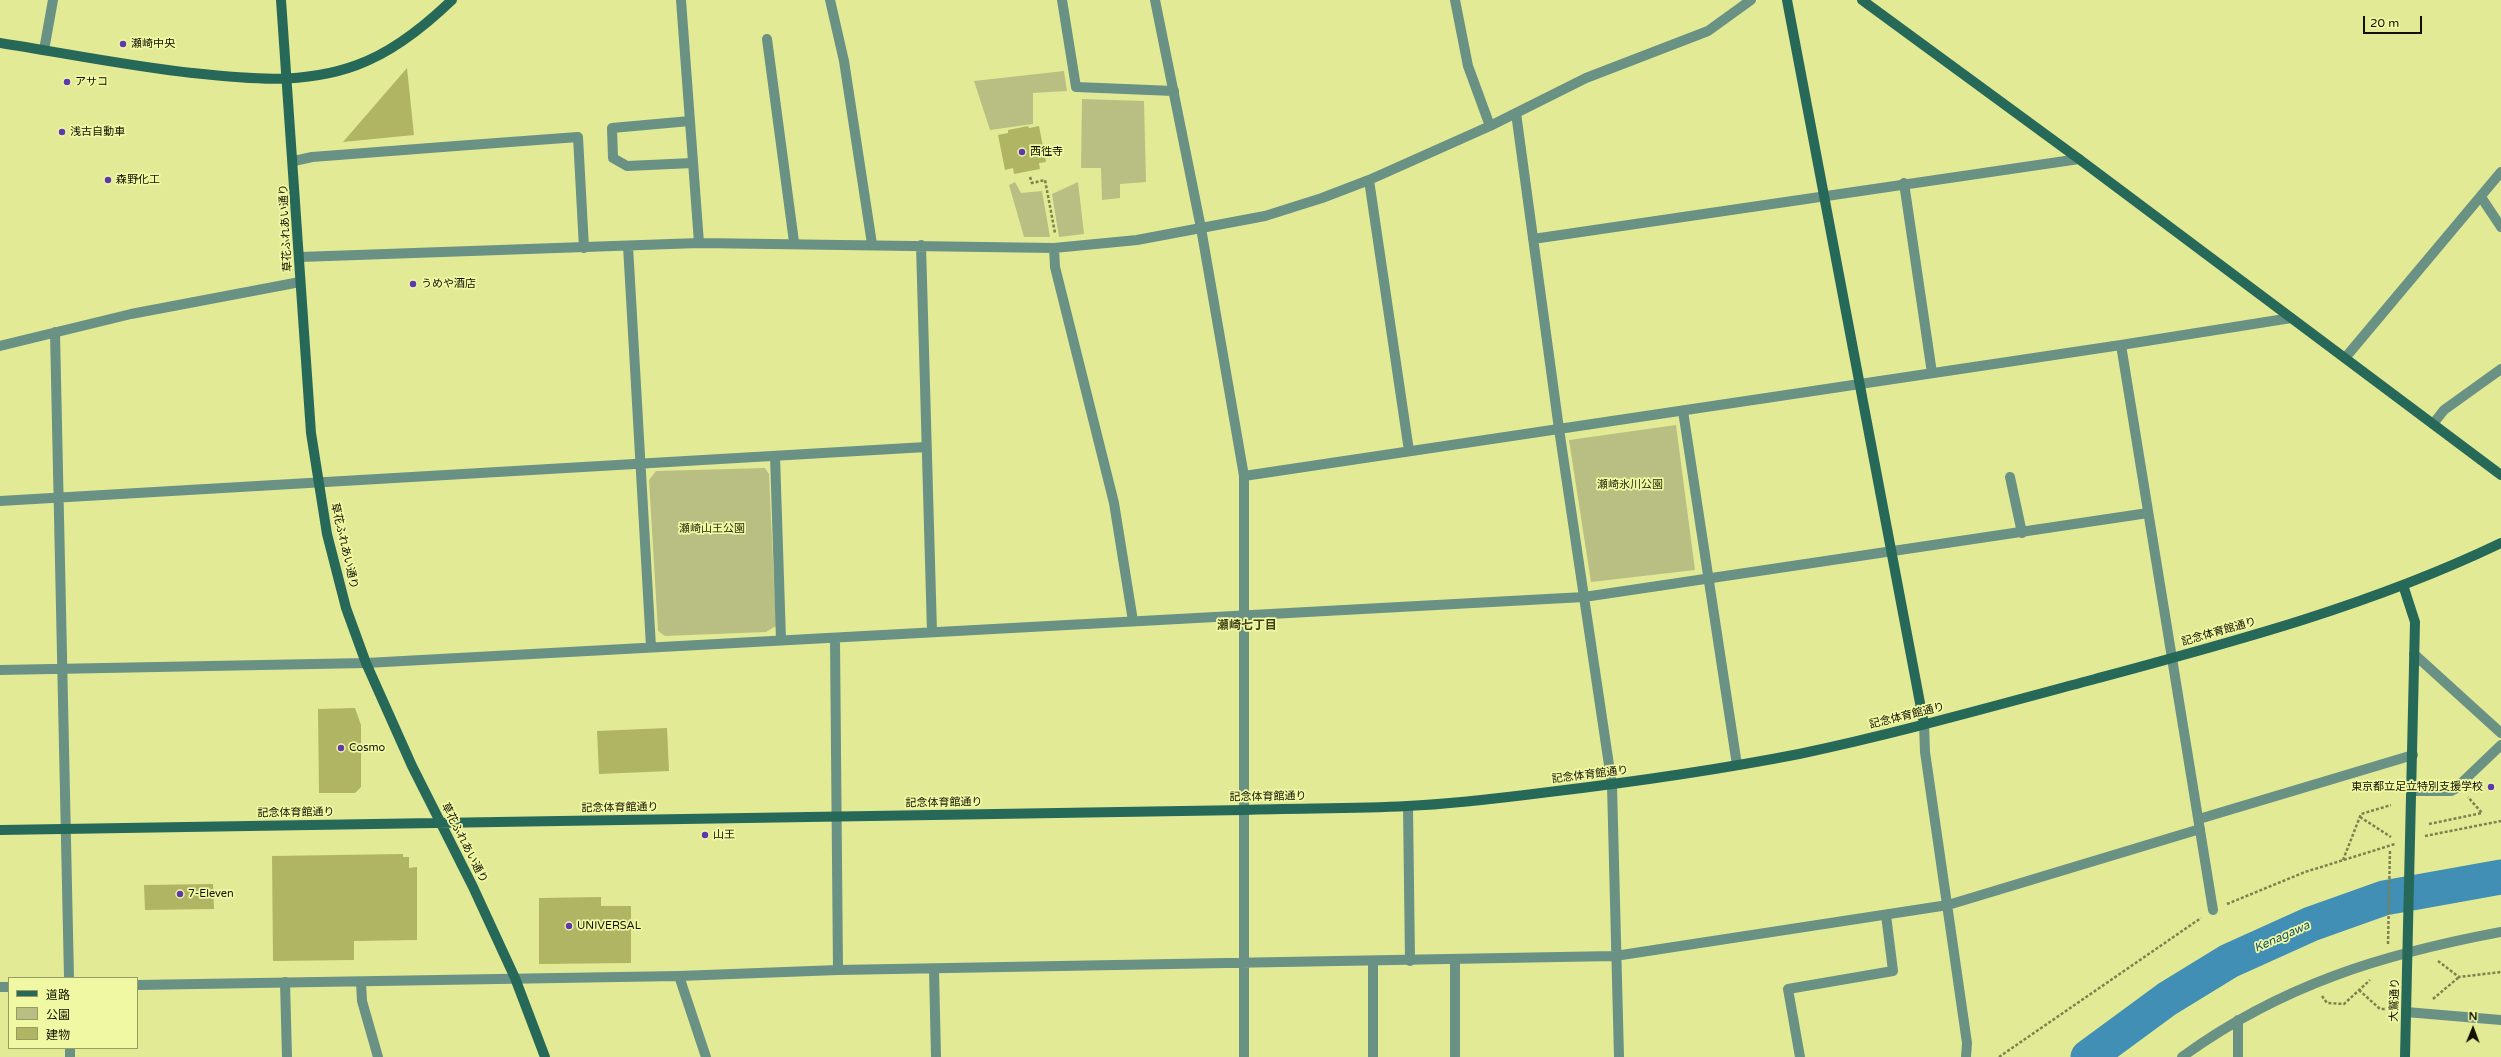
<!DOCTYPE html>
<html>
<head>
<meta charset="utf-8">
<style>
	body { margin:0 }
	#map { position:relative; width:2501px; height:1057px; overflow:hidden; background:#e3ea96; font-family:"Varela Round","Noto Sans JP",sans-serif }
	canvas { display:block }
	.legend { position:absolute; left:8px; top:977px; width:130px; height:72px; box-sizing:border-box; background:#f0f8a3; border:1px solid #969c62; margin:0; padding:5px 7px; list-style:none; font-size:12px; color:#101100 }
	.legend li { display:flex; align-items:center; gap:8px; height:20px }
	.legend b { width:20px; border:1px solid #969c62 }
	.north { position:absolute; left:2453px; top:1009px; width:40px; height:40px; -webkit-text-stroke:3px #f0f8a3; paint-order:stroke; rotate:1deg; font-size:11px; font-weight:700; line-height:16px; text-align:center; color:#101100 }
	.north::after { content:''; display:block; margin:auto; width:14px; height:18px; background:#101100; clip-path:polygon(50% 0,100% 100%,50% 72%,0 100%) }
	.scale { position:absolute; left:2363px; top:16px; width:59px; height:18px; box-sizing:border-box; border:2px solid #101100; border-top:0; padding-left:5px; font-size:12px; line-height:14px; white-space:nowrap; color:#101100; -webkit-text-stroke:3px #f0f8a3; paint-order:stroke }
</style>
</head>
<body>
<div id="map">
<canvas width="2501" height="1057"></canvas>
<ul class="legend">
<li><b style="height:5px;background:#276958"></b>道路</li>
<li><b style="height:11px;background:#b9bf83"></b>公園</li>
<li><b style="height:11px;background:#afb562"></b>建物</li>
</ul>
<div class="north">N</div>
<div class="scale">20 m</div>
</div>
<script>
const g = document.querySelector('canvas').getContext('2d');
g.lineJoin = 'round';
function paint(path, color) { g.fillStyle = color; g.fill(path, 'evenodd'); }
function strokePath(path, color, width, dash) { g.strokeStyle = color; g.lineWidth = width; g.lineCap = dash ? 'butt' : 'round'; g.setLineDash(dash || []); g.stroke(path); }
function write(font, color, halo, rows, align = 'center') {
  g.font = font + ' "Varela Round","Noto Sans JP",sans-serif'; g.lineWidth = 3.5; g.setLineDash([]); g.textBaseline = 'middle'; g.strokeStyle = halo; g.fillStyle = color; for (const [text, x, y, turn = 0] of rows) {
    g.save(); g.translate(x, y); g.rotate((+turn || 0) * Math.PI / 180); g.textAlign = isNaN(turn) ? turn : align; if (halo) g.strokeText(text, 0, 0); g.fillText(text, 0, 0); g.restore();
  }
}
paint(new Path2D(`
	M1064,71L1067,91L1033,93V124L990,130L974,81Z
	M1082,99L1144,101L1146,182L1120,184V198L1102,200L1101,168H1081Z
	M1015,182L1021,193L1042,191L1050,237H1024L1009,185Z
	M1078,182L1084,234L1059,237L1052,194Z
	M1676,425L1695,570L1591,582L1569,440Z
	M765,468L769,474L776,626L766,632L665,636L658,631L649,480L656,471Z`), '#b9bf83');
strokePath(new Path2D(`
	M2088,1057L2167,999L2229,961L2311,924L2384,898L2501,877`), '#428fb5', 35);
paint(new Path2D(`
	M407,68L414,135L343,142Z
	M1028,126L1029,128L1039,126L1046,162L1039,163L1040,169L1014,174L1013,168L1005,170L998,135L1008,133V130Z
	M355,708L361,725V787L355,793H319L318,709Z
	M667,728L669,771L599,774L597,731Z
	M403,854V857H409V868L417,867V940L354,941V960L273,961L272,856Z
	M213,884L214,909L145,910L144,885Z
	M601,897V906H631V963L539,964V898Z`), '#afb562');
strokePath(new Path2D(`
	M1030,177L1032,183L1045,180L1055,233
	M2360,817L2391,837
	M2429,824L2482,813L2468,797
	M2425,836L2501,821
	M2343,860L2361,814L2391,805
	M2227,904L2305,872L2395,844
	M2388,944L2390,849
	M2438,961L2459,977L2501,972
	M2359,990L2380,1009H2386
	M2322,996L2327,1003L2344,1004L2370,980
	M2433,999L2459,977
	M1999,1057L2201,918`), '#7d814e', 2.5, [3, 2]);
strokePath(new Path2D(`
	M1062,0L1076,87L1174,91
	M767,39L794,242
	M44,50L53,0
	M456,146L578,137L584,248
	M1904,183L1932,373
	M1683,411L1737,765
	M775,456L781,640
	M2010,477L2022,533
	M2414,654L2501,733
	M1408,806L1410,961
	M1455,960V1057
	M1373,961V1057
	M285,982L287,1057
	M1800,1057L1788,989L1893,971L1886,915`), '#699184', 10);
strokePath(new Path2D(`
	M681,0L699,243
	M830,0L844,61L872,244
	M1155,0L1201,228L1244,476V1057
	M1455,0L1468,66L1490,126
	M1516,113L1559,429L1612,785L1619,1057
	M690,121L612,128L613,158L627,166L693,163
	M294,161L312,157L456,146
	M1369,180L1409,451
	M2481,197L2501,227
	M1533,239L2079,159
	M921,245L932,632
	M628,246L651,647
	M1054,248L1055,267L1114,503L1133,621
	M300,257L699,243L1054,248L1137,240L1265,216L1322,198L1369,180L1490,126L1586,78L1708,31L1751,0
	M55,332L69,978
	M2121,345L2213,910
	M0,346L131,314L300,282
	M2345,358L2501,172
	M2433,424L2444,410L2501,369
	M1244,476L2121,345L2291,318
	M0,501L926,447
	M835,639L838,970
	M0,670L366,663L1584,597L2148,513
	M1924,724L1925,752L1967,1043L1966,1057
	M2412,791H2451L2455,789L2501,745
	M2199,819L2413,755
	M934,970L936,1057
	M679,976L706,1057
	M361,982L362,1001L378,1057
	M137,985L679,976L838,970L1615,956L1948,905L2200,829
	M0,987H9
	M2406,1012L2501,1020
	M70,1048V1057
	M2182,1057C2281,985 2383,954 2501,932
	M2238,1057V1020`), '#699184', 10);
strokePath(new Path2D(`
	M281,0L311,433L327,534L346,608L366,663L412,766L473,887L515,978L545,1057
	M1787,0L1924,724
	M1862,0L2079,159L2501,475
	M0,43C64,53 128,66 192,73C248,79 303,85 357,65C393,52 425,26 452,0
	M2403,585L2415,622L2405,1057
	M0,830L1244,810C1299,808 1353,809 1407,806C1454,804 1502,798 1549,792C1633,782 1717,770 1799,754C1899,733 1997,705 2095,679C2233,642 2372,605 2501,543`), '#276958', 10);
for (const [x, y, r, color] of [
	[123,44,4,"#5f38b0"],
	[67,82,4,"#5f38b0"],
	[62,132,4,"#5f38b0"],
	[1022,152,4,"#5f38b0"],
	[108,180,4,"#5f38b0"],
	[413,284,4,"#5f38b0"],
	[341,748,4,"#5f38b0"],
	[2491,787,4,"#5f38b0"],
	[705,835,4,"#5f38b0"],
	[180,894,4,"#5f38b0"],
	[569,926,4,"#5f38b0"]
]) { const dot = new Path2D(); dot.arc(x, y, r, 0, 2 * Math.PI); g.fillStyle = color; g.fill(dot); strokePath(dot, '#f0f8a3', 1.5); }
write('11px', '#101100', '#f0f8a3', [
	["瀬崎中央",131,44],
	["アサコ",75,82],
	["浅古自動車",70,132],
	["西徃寺",1030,152],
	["森野化工",116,180],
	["うめや酒店",421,284],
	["Cosmo",349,748],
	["東京都立足立特別支援学校",2483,787,"right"],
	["山王",713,835],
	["7-Eleven",188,894],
	["UNIVERSAL",577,926]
], 'left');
write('11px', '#101100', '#f0f8a3', [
	["草花ふれあい通り",286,228,-93],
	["草花ふれあい通り",344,546,77],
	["記念体育館通り",2219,632,-16],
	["記念体育館通り",1907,716,-14],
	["記念体育館通り",1590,775,-7],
	["記念体育館通り",1268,797,-1],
	["記念体育館通り",944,803,-1],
	["記念体育館通り",620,808,-1],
	["記念体育館通り",296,813,-1],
	["草花ふれあい通り",464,843,63],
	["大鷲通り",2395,1000,-88]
]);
write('11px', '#2c2e0e', '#f0f8a3', [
	["瀬崎氷川公園",1630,485],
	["瀬崎山王公園",712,529]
]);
write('bold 12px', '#3f4216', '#f0f8a3', [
	["瀬崎七丁目",1247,626]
]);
write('italic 12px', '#15516c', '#f0f8a3', [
	["Kenagawa",2282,937,-24]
]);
</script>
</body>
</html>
